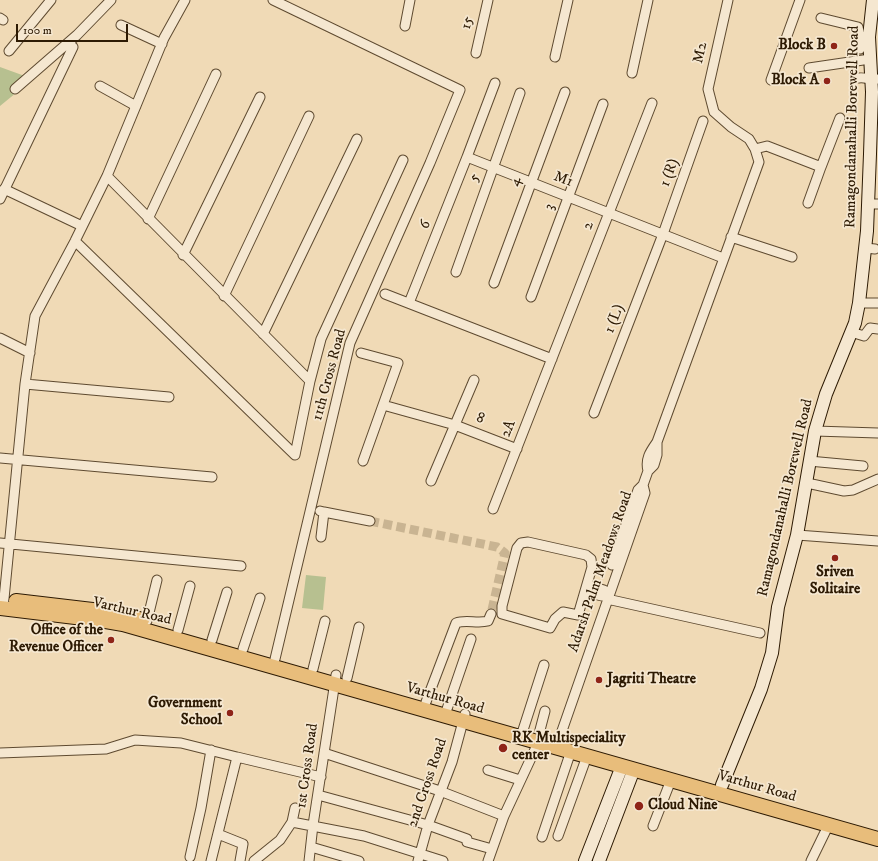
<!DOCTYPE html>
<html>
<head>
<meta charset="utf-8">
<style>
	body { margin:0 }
	#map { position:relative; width:878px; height:861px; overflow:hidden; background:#f0dab6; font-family:"IM FELL DW Pica",serif }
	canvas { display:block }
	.scale { position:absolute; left:16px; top:24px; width:112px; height:18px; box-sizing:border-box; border:2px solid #2d1a03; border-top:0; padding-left:5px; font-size:12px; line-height:14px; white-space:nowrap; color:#2d1a03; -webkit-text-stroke:3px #f5e7d0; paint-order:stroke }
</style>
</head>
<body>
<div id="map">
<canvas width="878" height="861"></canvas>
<div class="scale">100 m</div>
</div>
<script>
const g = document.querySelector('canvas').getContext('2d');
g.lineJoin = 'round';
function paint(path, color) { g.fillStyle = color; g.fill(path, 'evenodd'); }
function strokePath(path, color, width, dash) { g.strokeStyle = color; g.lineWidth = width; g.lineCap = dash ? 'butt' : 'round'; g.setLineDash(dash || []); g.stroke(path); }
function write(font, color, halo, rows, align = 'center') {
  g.font = font + ' "IM FELL DW Pica",serif'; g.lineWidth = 3.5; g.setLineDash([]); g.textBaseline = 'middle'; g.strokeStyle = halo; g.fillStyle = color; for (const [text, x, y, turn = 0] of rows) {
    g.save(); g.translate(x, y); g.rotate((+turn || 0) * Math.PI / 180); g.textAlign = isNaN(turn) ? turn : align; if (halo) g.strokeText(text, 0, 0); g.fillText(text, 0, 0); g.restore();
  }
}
paint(new Path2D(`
	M0,67L33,79L0,106Z
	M306,575L326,577L323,610L302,608Z`), '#b7c090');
strokePath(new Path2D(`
	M370,521L497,547L505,553L491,614`), '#c9b492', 9, [9, 4.5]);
const street = new Path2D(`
	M273,0L460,90L430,163L350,343L275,659
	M0,18L3,20
	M821,18L858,27L860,36L869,37
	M121,25L162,44
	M405,26L410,0
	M860,36V49
	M9,51L51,0
	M476,53L488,0
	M555,57L568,0
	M809,68L870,59
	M632,73L648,0
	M859,78C866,77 871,81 878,79
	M771,80L800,0
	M495,83L467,157L723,258
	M100,86L136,106
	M15,89L77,35L111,0
	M755,149L767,146L821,167L840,118
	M4,189L82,226
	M0,199L73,47
	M808,203L821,167
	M868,204H878
	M148,219L216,74
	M731,237L792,257
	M75,241L295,455L310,381L107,176
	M865,248L875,249
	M183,255L260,97
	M456,272L520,93
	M494,283L565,92
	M385,294L552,359
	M224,296L309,116
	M531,297L603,104
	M409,303L467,157
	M859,303H878
	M851,332L864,336L870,328L878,329
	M263,334L357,139
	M0,338L30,353
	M361,353L398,363L363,461
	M310,381L321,339L403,160
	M25,384L169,397
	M383,405L455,425L517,449
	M594,413L663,234L703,121
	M815,431L878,433
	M0,458L212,477
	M809,461L863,466
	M648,471C645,459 650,452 657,442L759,162L755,149L749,139L731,127L714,112L708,89L728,0
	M431,481L474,380
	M807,483L844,491L853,490L878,479
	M493,509L652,103
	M320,511L324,512L321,537
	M324,512L370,521
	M797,535L878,541
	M528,542L586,555L591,559L592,567L578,615L563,612L555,619L550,628L502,614V606L517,548L521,543Z
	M0,543L241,566
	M612,565L638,490L643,485
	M587,585L604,590
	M585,592L602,596
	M607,599L760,633
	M3,609L25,384L35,316L75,241L107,176L164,38L185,0
	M147,621L157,580
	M178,630L190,586
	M212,640L227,592
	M243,649L260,598
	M313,669L325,621
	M347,678L359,627
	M426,702L456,623C466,619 477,624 488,621L491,614
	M447,709L471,639
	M523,730L544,665
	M540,730L545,711
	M556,748L645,493L643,485L648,471L654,465L657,455V442
	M0,753L106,749L135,740L181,743L237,757
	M324,753L440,791L504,816
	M488,770L520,780
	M318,795L428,825L467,839V842L492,849
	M292,822L364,836L443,861
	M653,826L671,780
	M218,834L243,844L240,861
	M558,836L587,756
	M542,837L571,751
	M311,847L359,861
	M190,857L201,808L211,750
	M211,861L237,757L321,777
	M254,861L280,840L292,822L295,808
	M309,861L313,825L336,675
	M418,861L428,825L452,762L465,714
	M488,861L504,816L538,743
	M811,861L829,824`);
const secondary = new Path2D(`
	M722,785L761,689L772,653L778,607L797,535L815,431L826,394L855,323L859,303L867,231L870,154L872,92L869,37L873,0
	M585,861L622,766
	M599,861L634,769`);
const primary = new Path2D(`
	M16,601L118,613L142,620
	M0,608L100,620L123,624L878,839`);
strokePath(street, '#5e4a30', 11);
strokePath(secondary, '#2d1a03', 14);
strokePath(primary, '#2d1a03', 16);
strokePath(street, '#f5e7d0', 9);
strokePath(secondary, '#f5e7d0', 12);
strokePath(primary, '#e8bd7b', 14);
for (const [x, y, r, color] of [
	[834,46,4,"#8f2418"],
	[827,81,4,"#8f2418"],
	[835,558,4,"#8f2418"],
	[111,640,4,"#8f2418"],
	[599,680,4,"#8f2418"],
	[230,713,4,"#8f2418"],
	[503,748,5,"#8f2418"],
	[639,806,5,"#8f2418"]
]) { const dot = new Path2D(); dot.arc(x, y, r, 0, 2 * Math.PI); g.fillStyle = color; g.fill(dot); strokePath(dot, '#f5e7d0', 1.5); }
write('15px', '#2d1a03', '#f5e7d0', [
	["15",468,23,-77],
	["M2",701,53,-77],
	["Ramagondanahalli Borewell Road",853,127,-89],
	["1 (R)",670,173,-70],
	["5",475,178,-70],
	["M1",563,180,21],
	["4",516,182,-70],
	["3",550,207,-70],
	["6",426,225,-69],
	["2",589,226,-69],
	["1 (L)",615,319,-69],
	["11th Cross Road",330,375,-75],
	["8",480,419,21],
	["2A",509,429,-69],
	["Ramagondanahalli Borewell Road",786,498,-77],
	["Adarsh Palm Meadows Road",601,572,-71],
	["Varthur Road",132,612,13],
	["Varthur Road",445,699,16],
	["1st Cross Road",308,766,-82],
	["2nd Cross Road",428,783,-71],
	["Varthur Road",757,787,16]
]);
write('bold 15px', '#2d1a03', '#f5e7d0', [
	["Block B",826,46],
	["Block A",819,81],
	["Sriven",835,573,"center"],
	["Solitaire",835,590,"center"],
	["Office of the",103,631],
	["Revenue Officer",103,648],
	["Jagriti Theatre",607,680,"left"],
	["Government",222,704],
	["School",222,721],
	["RK Multispeciality",512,739,"left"],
	["center",512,756,"left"],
	["Cloud Nine",648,806,"left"]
], 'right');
</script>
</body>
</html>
